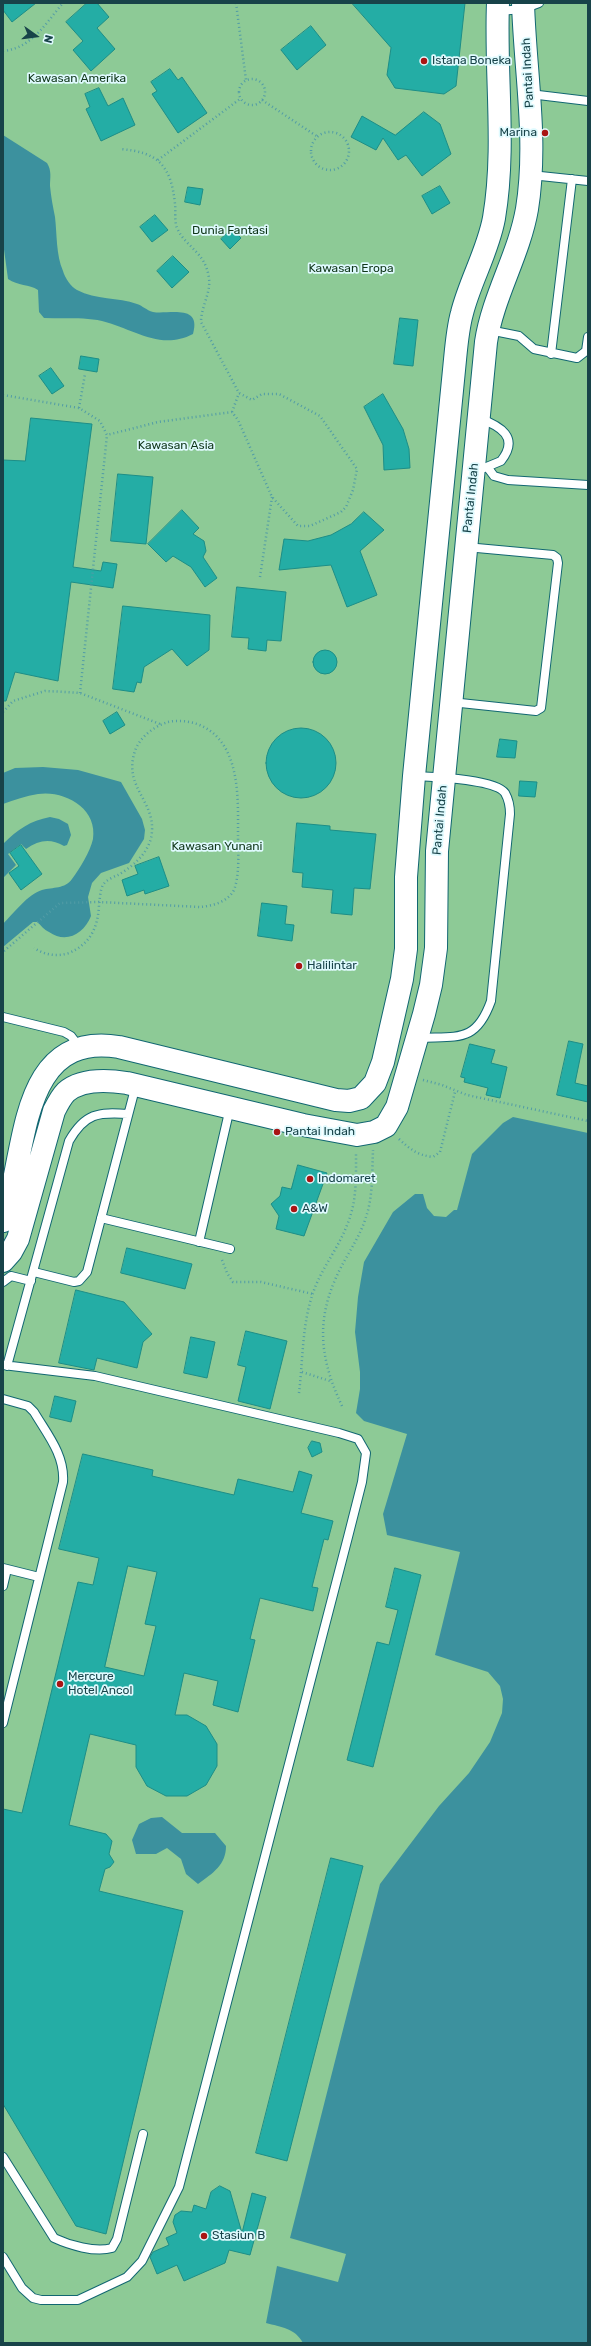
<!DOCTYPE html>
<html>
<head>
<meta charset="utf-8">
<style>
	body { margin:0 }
	#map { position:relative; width:591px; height:2346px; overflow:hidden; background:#82e5f4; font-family:Rubik,sans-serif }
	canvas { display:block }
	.frame { position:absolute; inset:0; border:4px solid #184349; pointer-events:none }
	.north { position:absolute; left:16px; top:16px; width:40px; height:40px; -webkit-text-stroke:3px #dffafe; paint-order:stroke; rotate:104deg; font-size:11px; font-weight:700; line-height:16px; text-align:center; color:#184349 }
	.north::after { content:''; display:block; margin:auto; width:14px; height:18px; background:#184349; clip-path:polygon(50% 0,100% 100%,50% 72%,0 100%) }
</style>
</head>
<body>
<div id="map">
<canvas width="591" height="2346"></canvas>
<div class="frame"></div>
<div class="north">N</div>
</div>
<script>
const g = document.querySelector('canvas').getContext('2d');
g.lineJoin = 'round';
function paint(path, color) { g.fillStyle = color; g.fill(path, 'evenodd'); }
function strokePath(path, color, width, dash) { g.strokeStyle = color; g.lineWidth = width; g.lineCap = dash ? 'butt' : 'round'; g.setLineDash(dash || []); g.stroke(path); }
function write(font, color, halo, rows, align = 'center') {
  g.font = font + ' Rubik,sans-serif'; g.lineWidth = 3.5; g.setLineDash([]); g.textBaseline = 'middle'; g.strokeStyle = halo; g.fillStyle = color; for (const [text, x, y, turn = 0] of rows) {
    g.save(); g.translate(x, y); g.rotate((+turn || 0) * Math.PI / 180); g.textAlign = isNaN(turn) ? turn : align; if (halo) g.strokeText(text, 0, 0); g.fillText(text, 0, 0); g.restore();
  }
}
paint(new Path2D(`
	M3,3H588V2343H3Z`), '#8dca96');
paint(new Path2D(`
	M3,135L47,163C52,171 50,178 50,186C51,197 53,207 55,217C57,234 56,255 63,271C65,278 71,287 77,290C96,300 118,297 137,304C143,306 146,310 153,312C167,315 202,303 193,334C160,351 134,329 102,321C84,317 63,319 44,318L39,312L38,290C29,284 18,286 8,279L3,242Z
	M43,767L78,770L121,782L142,819L145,830L144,839L129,863L101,873L92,883L88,897L91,916C84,934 66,944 49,932C44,930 41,925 37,922H33L3,947V924C14,913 28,894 42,890C53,887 65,889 72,879C80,868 90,852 93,839C98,808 64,790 38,794C26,796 14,800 3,804V773L15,768Z
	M50,817L59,819L68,824L71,835L67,845L64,846C50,838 39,840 26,849L21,844L8,854L16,865L3,878V844C18,829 30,821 50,817Z
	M513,1117L588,1133V2343H303C295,2328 281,2327 266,2323L277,2266L338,2282L346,2254L290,2238L380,1884L439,1806L469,1773L490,1742L502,1713L503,1699L500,1686L488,1672L435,1655L460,1552L387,1535L383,1514L407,1434L364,1421L356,1413L360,1389V1372L355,1332L358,1297L364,1262L393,1212L415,1194H423L427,1208L434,1216L446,1217L454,1210H457L472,1154L503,1123Z
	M162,1817L182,1833H215L226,1846C226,1865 213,1873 198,1884L186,1874L181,1859L167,1848L156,1854H136L132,1840L139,1824L151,1818Z`), '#3c919e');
const building = new Path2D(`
	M3,3H36L12,22L3,10Z
	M87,3H97L109,17L97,28L115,49L91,71L73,50L83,41L66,22Z
	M352,3H465L456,86L444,94L395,88L387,75L391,48Z
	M311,26L326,45L297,70L281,50Z
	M170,69L178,80L182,77L207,113L178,133L152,94L157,91L151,82Z
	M99,88L108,106L123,98L135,125L101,141L86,109L90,107L85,94Z
	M424,112L440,124L451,154L422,176L406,155L398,160L383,138L376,150L351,137L362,116L395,135Z
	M440,186L450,203L432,214L422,196Z
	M188,187L203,189L200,205L185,202Z
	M155,215L168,230L152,242L140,227Z
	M232,229L241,238L230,249L221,239Z
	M173,256L189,272L172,288L157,271Z
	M400,318L418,320L413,366L394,364Z
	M81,356L99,359L97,372L79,369Z
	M51,368L64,386L52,394L39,376Z
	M383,394L403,429L409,449L410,468L384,470L383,445L364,407Z
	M31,418L92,424L73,567L101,571L103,562L117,564L113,588L71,582L58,681L15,672L6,701H3V460L25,461Z
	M118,474L153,477L146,544L111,541Z
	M182,510L199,528L193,534L204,541L206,551L203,557L217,578L205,587L191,567L173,556L166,562L148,544Z
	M364,512L384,530L360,551L377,595L347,607L331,565L279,570L284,539L308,541L331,535L351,524Z
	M237,587L286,592L281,641L267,640L266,651L248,649L249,638L232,637Z
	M123,606L210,615L209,650L187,666L172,649L144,667L141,683L137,682L134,692L113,689Z
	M313 662a12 12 0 1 1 24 0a12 12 0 1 1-24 0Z
	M117,712L125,725L110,734L103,721Z
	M266 763a35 35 0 1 1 70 0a35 35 0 1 1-70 0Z
	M500,739L517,741L515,758L497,757Z
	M520,781L537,782L535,797L519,796Z
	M297,823L330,826V830L376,834L370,889L354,888L352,915L331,913L333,890L302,887L303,873L293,872Z
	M21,845L42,874L21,890L9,873L19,866L10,853Z
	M159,857L169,886L145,894L144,890L127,896L122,880L138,874L135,866Z
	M262,903L287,906L285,924L294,925L292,941L258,936Z
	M569,1041L583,1044L575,1083L588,1086V1102L557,1095Z
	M470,1044L495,1050L491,1063L507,1067L500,1098L486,1095L488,1088L464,1082L465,1078L461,1077Z
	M298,1165L327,1173L304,1236L276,1229L279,1216L271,1204L280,1196L282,1187L291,1189Z
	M127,1248L192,1264L185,1289L121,1273Z
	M76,1290L124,1302L152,1334L143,1342L137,1368L97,1358L94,1370L59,1363Z
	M246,1331L287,1341L270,1409L238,1401L246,1367L238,1365Z
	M191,1337L215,1342L207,1378L184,1373Z
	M55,1396L76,1401L71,1422L50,1417Z
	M312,1441L320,1443L322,1452L312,1457L308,1448Z
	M83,1454L153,1470L152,1476L234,1495L238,1479L293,1492L299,1471L312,1475L301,1513L333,1521L328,1540L324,1539L312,1587L318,1588L313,1611L260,1598L250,1639L255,1640L238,1712L213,1705L218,1681L184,1673L175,1715H187L206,1726L217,1744V1766L206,1785L187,1796H166L147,1786L136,1767V1745L90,1734L69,1825L106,1834L112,1841L109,1854L114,1862L110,1867L105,1869L99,1891L183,1911L106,2234L76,2226L3,2104V1809L22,1813L78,1582L93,1585L99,1558L59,1549ZM128,1566L157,1572L145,1624L156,1626L144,1676L105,1667Z
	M395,1568L421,1575L373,1767L347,1760L377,1642L389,1645L398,1610L386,1607Z
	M331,1858L363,1866L287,2161L256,2153Z
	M220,2186L230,2191L242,2233L252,2193L266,2197L250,2255L229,2250L225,2263L184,2281L177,2265L157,2274L150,2257L153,2252L169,2245L166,2238L177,2233L173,2222L175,2215L181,2211L192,2212L194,2205L206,2209L211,2192Z`);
paint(building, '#24ada5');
strokePath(building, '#1d8e87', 1);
const lane = new Path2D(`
	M499,11L523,9L539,3
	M530,94L588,101
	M531,175L588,181
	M489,330L519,336L534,349L577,358L586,351L588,337
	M551,354L572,179
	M479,418C500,426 520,437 501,461L484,468
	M488,468L494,476L508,480L588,485
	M451,702L536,711L541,708L558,563L557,558L553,555L466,547
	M415,776C433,777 495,779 505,793C509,800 510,806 510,814L491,1001C476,1043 458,1036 419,1038
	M3,1017L64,1032L71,1036L80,1048
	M101,1218L230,1249
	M199,1242L230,1108
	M34,1272L74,1282L79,1281L87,1272L136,1085
	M3,1282L11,1276L31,1281
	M3,1365L95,1376L339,1433L358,1439L366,1453L362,1482L348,1537L179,2187L142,2261L127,2277L78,2300H41L33,2298L22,2288L3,2257
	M7,1366L69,1141C85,1113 98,1112 128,1114
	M3,1399L28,1406L34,1412C47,1434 65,1455 63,1482L3,1723
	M3,1568L39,1577
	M3,1586L7,1569
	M3,2157L54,2238C69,2245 95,2253 112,2248L117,2239L143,2134`);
const secondary = new Path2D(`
	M3,1221C9,1209 11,1193 14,1180C27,1118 34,1033 119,1047L336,1100L349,1101L361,1098L375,1083L383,1062L402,979L406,949V877L414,776L454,370C456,351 457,331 462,313C470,281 488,251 494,218C506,147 495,75 498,3
	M3,1261L11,1252L18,1239L54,1111C57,1105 61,1097 66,1092C82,1078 108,1080 127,1083L303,1125L357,1135L374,1132L386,1126L397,1107L424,1014L431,985L436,948L437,851L486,342C493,296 519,255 527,209C538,141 525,71 523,3`);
strokePath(lane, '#126772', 10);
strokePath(secondary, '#126772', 24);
strokePath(new Path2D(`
	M236,3L246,80
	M3,51C32,48 45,24 63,3
	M239 92a13 13 0 1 1 26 0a13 13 0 1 1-26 0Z
	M262,100L318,137
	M311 151a19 19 0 1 1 38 0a19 19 0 1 1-38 0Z
	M158,160L240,99
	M3,395L79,408L100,421L107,435L158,422L232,412L238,420L272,497L298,526H310L341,512L346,507L353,490L357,469L320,416L279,394H262L252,400L239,393L201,322C201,307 211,293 209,278C205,251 186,248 177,228C174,220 176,211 175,204C171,165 158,152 120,149
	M79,408L85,374
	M232,412L239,393
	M260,577L272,497
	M80,693L107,435
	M3,712L13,701L45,691L66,692L80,693L160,724
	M4,951L60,903L99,902L200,907C212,906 228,902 234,890C240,874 238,852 238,835C238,797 241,740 197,724C188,721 177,720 168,722C154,726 139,738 135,751C123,786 154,800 152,831C151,851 134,866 118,875C113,877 106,880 103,885C100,890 100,899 99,905C98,928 90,944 69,953C57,957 45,955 34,948
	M423,1080L442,1085L467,1095L588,1121
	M399,1139C410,1149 417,1155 433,1157L440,1152L455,1092
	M222,1260L227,1273L233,1282H261L313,1294
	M302,1372L330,1381
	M299,1393C303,1360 302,1324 313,1293C321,1269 338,1249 347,1225C357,1202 356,1178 356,1153
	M342,1406C322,1363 315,1326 335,1280C344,1258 359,1240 366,1217C373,1197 372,1172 373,1150`), '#529ca6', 2.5, [1, 3]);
strokePath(lane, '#fff', 8);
strokePath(secondary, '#fff', 22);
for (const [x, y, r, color] of [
	[424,61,4,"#a91514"],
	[545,133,4,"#a91514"],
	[299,966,4,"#a91514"],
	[277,1132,4,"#a91514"],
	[310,1179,4,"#a91514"],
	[294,1209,4,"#a91514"],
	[60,1684,4,"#a91514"],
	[204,2236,4,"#a91514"]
]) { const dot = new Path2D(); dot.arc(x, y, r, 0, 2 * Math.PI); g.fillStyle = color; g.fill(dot); strokePath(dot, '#dffafe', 1.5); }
write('12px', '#184349', '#dffafe', [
	["Istana Boneka",432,61],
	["Marina",537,133,"right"],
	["Halilintar",307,966],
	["Pantai Indah",285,1132],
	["Indomaret",318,1179],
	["A&W",302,1209],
	["Mercure",68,1677],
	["Hotel Ancol",68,1691],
	["Stasiun B",212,2236]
], 'left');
write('12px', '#184349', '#dffafe', [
	["Pantai Indah",528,73,-93],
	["Pantai Indah",471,498,-84],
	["Pantai Indah",440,820,-85]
]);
write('12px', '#103619', '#dffafe', [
	["Kawasan Amerika",77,79],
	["Dunia Fantasi",230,231],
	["Kawasan Eropa",351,269],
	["Kawasan Asia",176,446],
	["Kawasan Yunani",217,847]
]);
</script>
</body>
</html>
